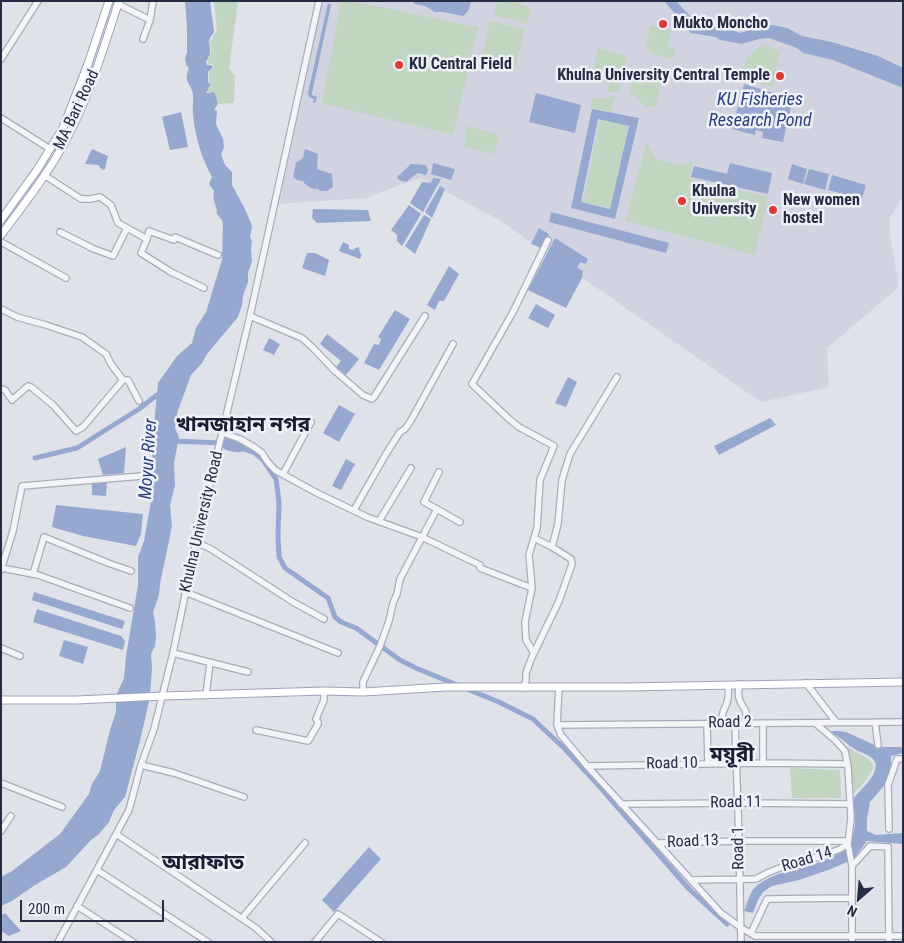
<!DOCTYPE html>
<html>
<head>
<meta charset="utf-8">
<style>
	body { margin:0 }
	#map { position:relative; width:904px; height:943px; overflow:hidden; background:#e0e2ea; font-family:"Roboto Condensed",sans-serif }
	canvas { display:block }
	.frame { position:absolute; inset:0; border:2px solid #262c44; pointer-events:none }
	.north { position:absolute; left:834px; top:873px; width:50px; height:50px; -webkit-text-stroke:4px #eff1f8; paint-order:stroke; rotate:207deg; font-size:14px; font-weight:700; line-height:20px; text-align:center; color:#262c44 }
	.north::after { content:''; display:block; margin:auto; width:18px; height:22px; background:#262c44; clip-path:polygon(50% 0,100% 100%,50% 72%,0 100%) }
	.scale { position:absolute; left:20px; top:900px; width:144px; height:22px; box-sizing:border-box; border:2px solid #262c44; border-top:0; padding-left:6px; font-size:15px; line-height:18px; white-space:nowrap; color:#262c44; -webkit-text-stroke:4px #eff1f8; paint-order:stroke }
</style>
</head>
<body>
<div id="map">
<canvas width="904" height="943"></canvas>
<div class="frame"></div>
<div class="north">N</div>
<div class="scale">200 m</div>
</div>
<script>
const g = document.querySelector('canvas').getContext('2d');
g.lineJoin = 'round';
function paint(path, color) { g.fillStyle = color; g.fill(path, 'evenodd'); }
function strokePath(path, color, width, dash) { g.strokeStyle = color; g.lineWidth = width; g.lineCap = dash ? 'butt' : 'round'; g.setLineDash(dash || []); g.stroke(path); }
function write(font, color, halo, rows, align = 'center') {
  g.font = font + ' "Roboto Condensed","Noto Sans Bengali",sans-serif'; g.lineWidth = 5; g.setLineDash([]); g.textBaseline = 'middle'; g.strokeStyle = halo; g.fillStyle = color; for (const [text, x, y, turn = 0] of rows) {
    g.save(); g.translate(x, y); g.rotate((+turn || 0) * Math.PI / 180); g.textAlign = isNaN(turn) ? turn : align; if (halo) g.strokeText(text, 0, 0); g.fillText(text, 0, 0); g.restore();
  }
}
paint(new Path2D(`
	M323,1H903V195L898,205L890,217V236L899,287L827,348L829,387L761,402L499,220L420,178L365,198L279,204Z`), '#d1d4e0');
paint(new Path2D(`
	M214,1H238L229,69L235,76L234,103L218,104L217,98L214,92H207L212,83L209,82V72L214,66L212,64H208C208,55 214,53 210,42L217,30Z
	M341,1H350L478,27L453,135L322,103Z
	M498,1H515L531,9L527,24L494,15Z
	M490,21L525,29L514,71L480,65Z
	M650,25L671,30L668,47L676,49L673,59L650,53L646,47Z
	M761,44L780,51L772,87L740,78L746,58L752,55Z
	M598,48L626,56L618,92H607L609,84L591,79Z
	M634,69L663,75L655,107L644,106L636,96L629,93Z
	M615,96L611,112L591,108L593,97L603,99Z
	M600,120L628,126L610,208L583,202Z
	M467,126L499,135L494,154L464,147Z
	M647,142L656,159L680,165L693,161L689,179L768,197L755,255L625,221Z
	M842,744C846,746 850,749 854,751C862,756 870,757 874,767C868,778 861,788 851,795Z
	M790,768L840,770L841,798H792Z`), '#c1d5c0');
paint(new Path2D(`
	M185,1H210L214,32L210,38L209,42L210,47V54L206,62L207,65H211L213,67L208,72V82L211,84L206,93L214,92L217,99L218,104L214,110L217,111L216,124L223,139L224,147L221,154L225,165L232,172V185L245,209L252,226L250,237L252,241L251,249L252,261L248,273V282L243,296L242,305L238,317L207,354L202,363L191,375L177,413L175,428L179,437L174,463L175,485L170,505L172,526L160,584L159,595L153,612L155,621L156,637L155,646L151,654L152,668L150,697L140,741L125,797L114,810L109,822L99,834L91,840L66,867L35,885L12,901L1,906V877L12,871L60,834L89,794L92,784L100,771L110,730L116,712V696L124,678L126,656L138,585V557L144,541L151,501L150,479L152,459L153,436L158,383L177,356L192,343L196,328L206,312L222,260L223,224L222,220L217,214C217,204 212,202 214,191L209,184L212,177C201,157 195,136 193,114C192,107 194,100 193,94C191,82 183,84 189,68L186,65L185,58L187,53V29Z
	M412,1H471C470,7 468,13 463,16L443,12H435L425,6L415,4Z
	M664,1H676L693,19L702,23L741,33L759,26L773,25L787,28L802,36L832,42L878,56L903,68V88L833,60L803,53L797,48L769,38L759,39L742,44L720,40L716,37L691,33L683,26L679,18Z
	M328,3L331,5L312,93V95L317,97L315,103L313,102L314,99L309,97L308,93Z
	M744,84L793,99L783,142L762,138L763,132L756,130L755,135L732,129Z
	M536,93L581,105L575,133L529,122Z
	M592,109L639,118L615,219L571,208ZM598,119L629,126L610,209L581,202Z
	M181,112L188,147L170,150L162,117Z
	M92,149L108,156L105,169L102,170L98,165L85,164Z
	M305,149L318,154L317,169L332,174L333,187L327,191H320L318,189C312,190 306,186 303,181L297,180L293,177L296,163L303,158Z
	M433,163L455,169L451,180L431,174Z
	M730,163L772,173L768,194L691,177L694,166L727,174Z
	M411,164L426,165L428,170L426,175L418,173L406,182L399,180L397,177Z
	M792,164L807,169L803,184L788,179Z
	M809,169L829,174L825,190L804,184Z
	M832,175L866,185L862,199L828,190Z
	M433,178L441,179L423,212L410,203L422,182L431,183Z
	M440,186L445,189L432,218L425,212Z
	M409,205L421,214L402,246L397,241V235L391,230Z
	M313,209L368,210L371,221L317,223L312,218Z
	M551,212L669,243L666,253L549,222Z
	M424,215L431,219L415,254L405,246Z
	M539,228L549,234L541,248L531,244Z
	M555,238L588,259L586,264L580,262L577,268L583,271L582,278L566,308L528,290Z
	M343,242L349,245V249L354,250L355,248L359,247L360,253L362,254L360,259L339,251Z
	M307,253H315L329,260L325,276L302,268Z
	M449,266L459,274L444,301H439L435,310L427,305Z
	M536,304L555,315L548,328L528,318Z
	M395,310L410,319L379,370L364,363L374,344L379,345L381,339L378,337Z
	M327,334L359,359L346,375L336,367L341,361L320,344Z
	M269,338L280,344L274,355L263,350Z
	M568,377L577,382L566,407L555,403Z
	M339,405L355,414L339,442L323,433Z
	M770,418L776,425L719,455L714,446Z
	M224,437L240,442L245,444L246,447L244,451C237,454 227,451 221,447L220,445L223,443L221,440Z
	M126,447L124,473L103,475L98,459Z
	M346,459L355,464L341,490L332,486Z
	M107,481L106,496L92,495V482Z
	M56,505L143,514L141,534L136,546L83,536L52,527Z
	M34,592L125,621L122,629L32,600Z
	M37,609L121,636L125,641L123,650L33,622Z
	M64,640L88,647L83,664L59,656Z
	M831,731H838L846,732L879,747H903V753L891,756V772L883,787L870,802L867,819V831L876,835L903,833V844L867,841L855,857L849,861L831,869L799,880L772,886L763,892L758,900L753,913L744,911C746,906 748,899 751,893C760,875 801,868 820,862C828,859 844,851 851,846L855,824L853,799C859,791 868,784 873,775C883,756 864,755 853,748C849,746 847,743 844,741C839,737 835,735 831,731Z
	M369,847L381,859L334,912L322,900Z
	M5,913L21,931L9,936L1,931V915Z`), '#96a8cf');
strokePath(new Path2D(`
	M172,441L223,443
	M238,447L255,453L263,460L276,479L279,502L278,536L279,557L285,568L328,598L335,617L341,622L356,628L400,660L418,669L499,702L533,719L565,749L600,787L689,889L727,924
	M35,458L77,448L139,409L157,395L162,393`), '#96a8cf', 5);
const minor = new Path2D(`
	M118,4L150,20
	M143,39L150,20L153,1
	M1,59L38,1
	M1,118L50,149
	M44,175L81,199H90L100,197L111,205L118,223L147,239L149,231L174,240L175,237L218,255
	M60,232L94,249L113,256L127,228
	M147,239L141,253L171,272L204,288
	M1,242L66,278
	M1,309L17,317L46,325L82,337L106,354L111,364L123,380H128L139,401
	M250,316L302,338L312,347L335,371L363,395L372,399L374,397L425,316
	M1,389L5,390L12,400L28,386L31,387L53,405L76,431L83,427L89,420L123,380
	M223,433L240,439L254,447L262,453L267,461L275,470L315,492L367,517L422,537L480,565V568L511,580L532,588
	M439,472L424,502L460,522
	M283,474L311,422
	M354,510L386,454L400,432L405,429L410,422L453,344
	M379,521L411,468
	M534,538L552,547
	M196,542L211,549L293,602L324,619
	M2,568L38,575L130,608
	M1,570L13,531L22,486L142,476
	M33,574L44,537L108,563L131,571
	M185,592L338,653
	M1,648L20,656
	M173,653L248,672
	M534,653L526,640L525,622L532,588L529,555L537,528L540,480L554,446L519,427L509,419L472,384L513,312L548,240
	M806,683L836,722
	M739,684C739,689 738,694 739,698C743,711 748,706 745,723
	M559,687L557,725L561,735L588,767L721,913L740,927L755,936H903
	M523,688L526,681V673L532,657L559,601L572,564L571,559L552,547L558,524L562,480L570,454L617,377
	M363,692V682L380,646L389,621L393,603L397,594L400,579L437,509
	M206,695L210,663
	M875,722L878,745
	M763,723V763
	M707,724L708,764
	M724,724C719,711 727,709 728,698C729,694 728,689 728,685
	M735,724L739,841L741,942
	M557,725L903,722
	M256,730L308,741L318,724V722L316,719L324,700V691
	M141,765L174,773L244,797
	M587,766L763,763L847,764
	M1,783L62,807
	M621,804L742,803L850,804
	M889,829L888,785L897,759H903
	M1,831L11,816
	M116,834L256,928L271,942
	M658,843L744,841H848
	M848,844L852,866V942
	M852,866L870,846L888,847L889,942
	M97,870L208,942
	M691,880L756,879L767,873L782,867L802,860L820,857L840,849L848,844L851,818L848,767L845,751L835,740L815,723
	M77,906L133,942
	M242,918L305,843
	M751,933L767,899L852,898
	M58,942L129,810L141,765L154,729L173,653L196,542L250,316L319,1
	M315,942L338,914L381,942`);
const major = new Path2D(`
	M1,220L37,170L63,128L88,64L109,1
	M1,235C25,203 51,170 69,134C91,92 104,46 119,1
	M1,700H77L163,696L324,691L363,692L446,687H627L903,682`);
strokePath(minor, '#a8abb8', 8);
strokePath(major, '#9da3b8', 9);
strokePath(minor, '#f3f4f8', 5.5);
strokePath(major, '#fff', 7);
for (const [x, y, r, color] of [
	[663,24,5,"#dd3a36"],
	[399,65,5,"#dd3a36"],
	[780,76,5,"#dd3a36"],
	[682,201,5,"#dd3a36"],
	[773,210,5,"#dd3a36"]
]) { const dot = new Path2D(); dot.arc(x, y, r, 0, 2 * Math.PI); g.fillStyle = color; g.fill(dot); strokePath(dot, '#eff1f8', 2); }
write('bold 16px', '#262c44', '#eff1f8', [
	["Mukto Moncho",673,24],
	["KU Central Field",409,65],
	["Khulna University Central Temple",770,76,"right"],
	["Khulna",692,192],
	["University",692,210],
	["New women",783,201],
	["hostel",783,219]
], 'left');
write('16px', '#262c44', '#eff1f8', [
	["MA Bari Road",77,110,-65],
	["Khulna University Road",202,522,-77],
	["Road 2",730,723,-1],
	["Road 10",672,764,-1],
	["Road 11",736,803,-1],
	["Road 13",693,842,-2],
	["Road 1",739,848,-91],
	["Road 14",807,860,-17]
]);
write('italic 18px', '#2c427c', '#eff1f8', [
	["KU Fisheries",760,100],
	["Research Pond",760,121],
	["Moyur River",149,459,-86]
]);
write('bold 21px', '#191d34', '#eff1f8', [
	["খানজাহান নগর",243,426],
	["ময়ূরী",732,756],
	["আরাফাত",203,864]
]);
</script>
</body>
</html>
